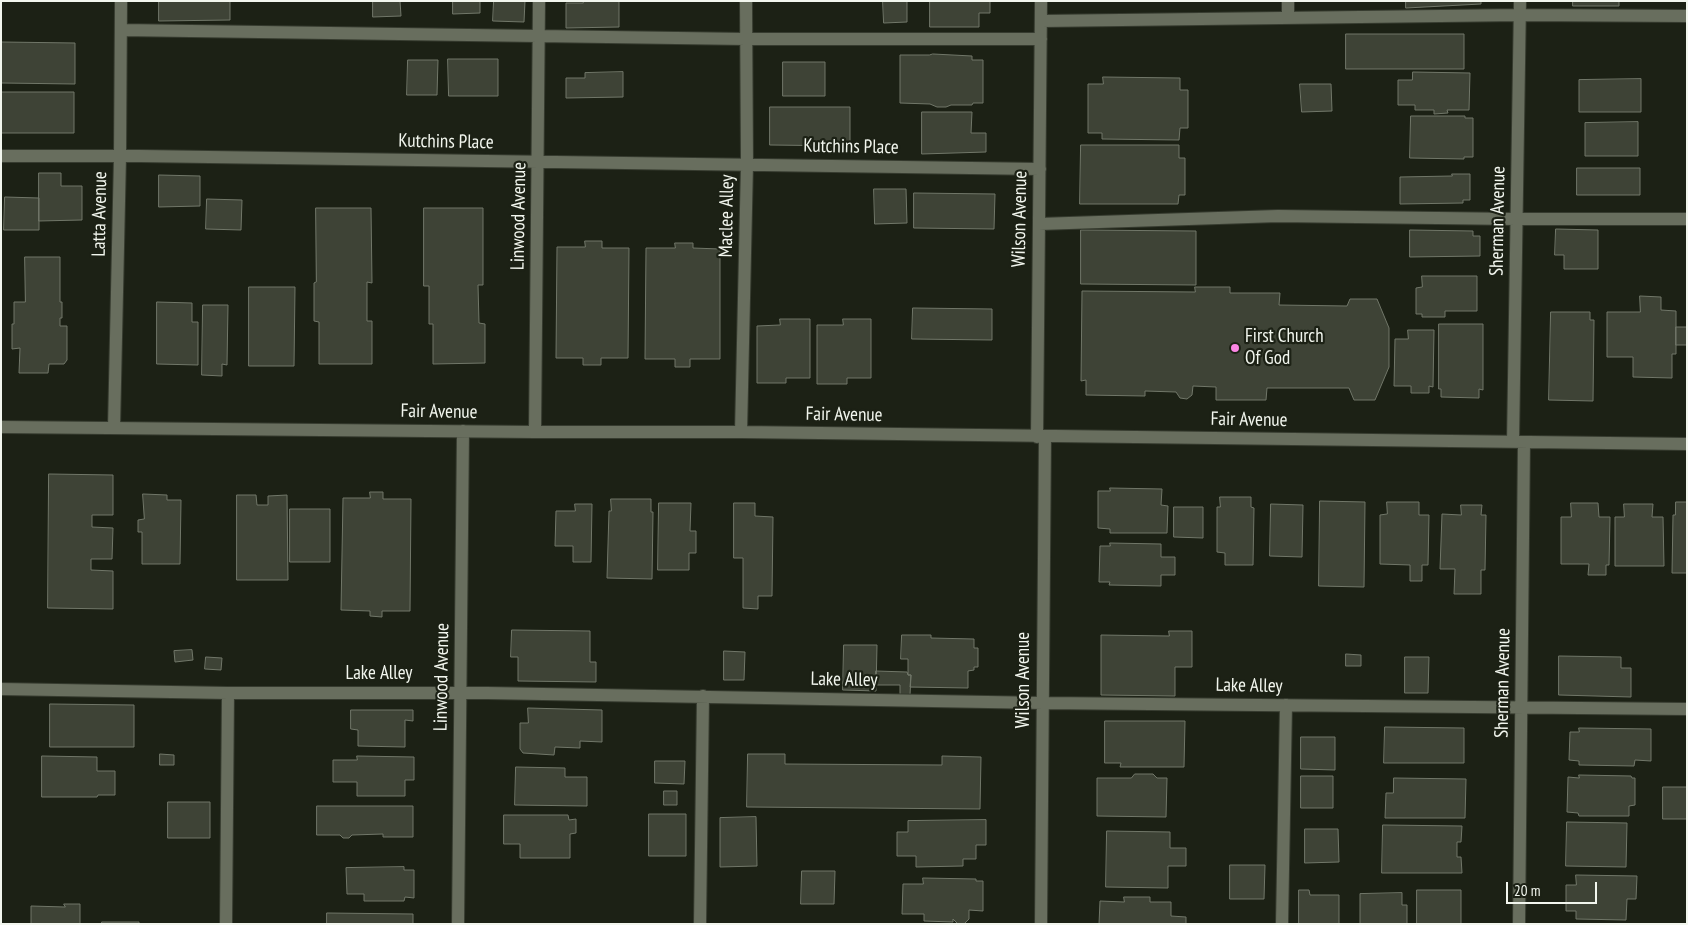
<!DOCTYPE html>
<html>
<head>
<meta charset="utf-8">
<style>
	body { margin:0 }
	#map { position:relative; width:1688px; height:925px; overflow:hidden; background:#1c2115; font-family:"PT Sans Narrow",sans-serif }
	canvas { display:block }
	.frame { position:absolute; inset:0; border:2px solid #f2f6ee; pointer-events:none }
	.scale { position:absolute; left:1506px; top:882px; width:91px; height:22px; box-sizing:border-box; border:2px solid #f2f6ee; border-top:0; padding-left:6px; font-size:15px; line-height:18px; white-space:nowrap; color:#f2f6ee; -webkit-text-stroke:4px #1c2115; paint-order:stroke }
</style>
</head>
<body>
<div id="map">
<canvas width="1688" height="925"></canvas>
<div class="frame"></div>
<div class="scale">20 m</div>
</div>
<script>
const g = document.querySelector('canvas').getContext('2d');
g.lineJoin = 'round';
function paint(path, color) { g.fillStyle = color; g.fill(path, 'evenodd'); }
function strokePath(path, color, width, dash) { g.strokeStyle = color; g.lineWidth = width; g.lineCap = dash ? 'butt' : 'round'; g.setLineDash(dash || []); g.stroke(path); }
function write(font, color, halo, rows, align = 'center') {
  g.font = font + ' "PT Sans Narrow",sans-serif'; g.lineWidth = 4.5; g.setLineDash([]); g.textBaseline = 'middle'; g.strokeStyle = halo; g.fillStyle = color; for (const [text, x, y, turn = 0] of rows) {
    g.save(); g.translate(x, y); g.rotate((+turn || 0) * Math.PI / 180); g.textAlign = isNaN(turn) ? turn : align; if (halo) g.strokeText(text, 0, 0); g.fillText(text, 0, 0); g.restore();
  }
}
const building = new Path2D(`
	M159,1H230V20L159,21Z
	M373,1H400L401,16L373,17Z
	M453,1H480V13L453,14Z
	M494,1H525L524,22L493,21Z
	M583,1H619V27L566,28V3H583Z
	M883,1H907V22L884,23Z
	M930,1H990V13H979V27H930Z
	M1406,1H1481V4L1406,8Z
	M1573,1H1635H1619V6H1573Z
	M1346,34H1464V69H1346Z
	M1,42L75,43V84L1,83Z
	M933,54L972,56V60H983V103H973L972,105H951L946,107H937L930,104L900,103V55H929Z
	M448,59H498V96H449Z
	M408,60H438L437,95H407Z
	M783,62H825V96H783Z
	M623,72V97L566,98V78H585V73Z
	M1413,72L1470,73L1469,110H1447L1448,113L1434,114V110H1415V105H1398V80H1412Z
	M1103,77L1180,78V90H1188V128H1180L1179,140L1102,139V133H1088V84H1103Z
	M1641,79V112H1579V80Z
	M1300,84H1331L1332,111L1302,112Z
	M1,92H74V133H1Z
	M770,107H850V146L770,145Z
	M922,112H972L971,133H986V152L922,154Z
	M1411,116H1465V118H1473V157H1464V159L1410,158Z
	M1638,122V156H1585V123Z
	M1081,145H1179V158H1185V195H1179L1178,204H1080Z
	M1577,168H1640V195H1577Z
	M39,173H61V186H82V220L39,221Z
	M1452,174H1470V200H1463V203L1400,204V177L1452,176Z
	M159,175L200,176V206L159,207Z
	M874,189H906L907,223L875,224Z
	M914,193L995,194L994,229L914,228Z
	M5,197L39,198V230H4Z
	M207,199L242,200L241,230L206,229Z
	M316,208H371L372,283L367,282V321H372V364H319V322L314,321V283L316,282Z
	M424,208H483V285H478L479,323L485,324V363L433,364V324H429V286H424Z
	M1556,229L1598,230V269H1564V255H1555Z
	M1081,230L1196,231V285L1081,284Z
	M1410,230L1473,231V236H1480V256L1410,257Z
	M585,241H602V248H629L628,358H601V365H583V358H556L557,247H585Z
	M675,243H693V248L720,249V359H690V367H675V359H645L646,248H675Z
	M25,257H60V302H62V318H60V326H67V360L64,364H49L48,373H19L20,348L12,349V324H14V302H25Z
	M1422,276H1477V311H1445V317H1422V314H1416V288L1422,287Z
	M249,287H295L294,366H249Z
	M1195,287H1230V293H1280L1279,305L1347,306L1350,299H1377L1389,328V367L1375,400H1354L1349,388H1267L1266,400H1216V387L1193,386L1192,395L1187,399L1180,398L1176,392L1145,391V396L1086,395V380L1081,381L1082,291L1195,292Z
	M1640,296L1661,297V310L1676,311V354H1672V378L1633,377V357H1607V312H1640Z
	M157,302L192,303V322H198V365L157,364Z
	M203,305H228L227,365L222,364V376L202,375Z
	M913,308L992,309V340L912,339Z
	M1551,312H1590V320H1594L1593,401L1549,400Z
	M780,319H810V378H786V383H757V326L780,325Z
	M843,319H871V378H847V384H817V325H843Z
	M1439,324H1483V390L1479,389V398L1441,397V389H1439Z
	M1676,327H1687V345H1676Z
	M1408,330H1434L1433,387L1429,386V393H1411V386H1394L1395,339H1408Z
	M49,474L113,475V515H92V527L113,528L112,559H91V570L113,571V609L48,608Z
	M1110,488L1162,489L1161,505L1168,506L1167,533H1110V529L1098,528V491H1110Z
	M370,492H383V499H411L410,611H382V617L370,616V611L341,610L343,498H370Z
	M143,494L167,495V500H181L180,564H142V532H138V520L144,519Z
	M237,495H256L257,505H268V496L287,495L288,580H237Z
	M1220,497H1251V507L1254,508L1253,565H1225V553L1217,552V507H1220Z
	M611,499H651V512H653L652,579L607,578L609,511H611Z
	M1320,501L1365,502L1364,587L1319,586Z
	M1387,502H1419V515H1429L1428,565H1422V581H1410V565L1380,564V515L1387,514Z
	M1676,502H1687V573H1672L1673,515H1675Z
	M659,503H691L690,531H696V553H689V570H658Z
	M734,503H755V516L773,517L772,596H758V609L743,608V558H734Z
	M1571,503H1598L1599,517H1610L1609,565H1606V575H1588L1589,564H1561V517H1571Z
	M575,504H592L591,562H573V546H555L556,511H575Z
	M1271,504L1303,505L1302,557L1270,556Z
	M1624,504H1653L1652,517H1663L1664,566H1615V517H1624Z
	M1461,505H1482L1481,515H1486L1485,570H1481V594H1454L1455,569H1440L1442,514L1461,515Z
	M1174,507H1203V538L1174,537Z
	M290,509H330V562H290Z
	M1110,543L1161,544V557H1175V575H1161V586L1109,585L1110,582H1099L1100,546H1110Z
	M512,630L590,631V662H596V682L518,681V657H511Z
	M1169,631H1192V667H1175V696L1101,695V635L1169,636Z
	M902,635H931V638L974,639V648H978V667H974V670L968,671V688L910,687L911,675H908V659H901Z
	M844,645H877L876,691L843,690Z
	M192,650L193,660L175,662L174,651Z
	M724,651L745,652L744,680H724Z
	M1346,654L1361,655V666H1346Z
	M1559,656L1621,657V668H1631V697L1559,695Z
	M206,657L222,658L221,670L205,669Z
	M1405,657H1429L1428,693H1405Z
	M876,671L907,672L908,675H911L910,695H900V685H876Z
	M50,704L134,705V747H50Z
	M528,708L602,710V742L580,741V748L555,747L554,755L523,753L520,749V723H528Z
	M351,710H413V721L405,720V747L358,746V730L351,729Z
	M1105,721H1185L1184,767H1120L1121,763H1105Z
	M1385,727L1464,728V763H1384Z
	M1579,728L1651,729V761L1635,760L1634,766L1579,765V761L1569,760L1570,732H1579Z
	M1301,737H1335V770L1301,769Z
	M160,754L174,755V765H160Z
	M748,754H785V764L942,765V756L981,757L980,809L747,807Z
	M42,756L97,757V771H115V795H98L97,797H42Z
	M357,756L414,757V780H405V796H357V782H333V760H357Z
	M655,761H685L684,784L655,783Z
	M516,767L565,768V777H587V806L515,805Z
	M1135,774H1153L1157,778H1167L1166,817L1097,816V778H1131Z
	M1579,775L1631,776L1632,778H1635V805L1629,806V816H1579L1578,813L1567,812L1568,777L1579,778Z
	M1301,776H1333V808H1301Z
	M1394,778L1466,779L1465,818H1385L1386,793H1393Z
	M1663,787H1687V819H1663Z
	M664,791H677V805H664Z
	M168,802H210V838H168Z
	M317,806H413V837H383V834L352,835L349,838H343L340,835H317Z
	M649,814H686V856H649Z
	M504,815H568L569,820L576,819V833L570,834V858H520V844H504Z
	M756,817L757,866L720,867V818Z
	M986,820V845H976V859H963V866L916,867V856H897V832H908V821Z
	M1567,822L1627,823L1626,867L1566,866Z
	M1383,825L1462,826L1461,842H1457V857H1461L1462,873H1382Z
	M1305,829H1338L1339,862L1305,863Z
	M1107,831L1170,832V848H1186V866H1168V888L1106,887Z
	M1230,865H1265L1264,899H1230Z
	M404,867V870H414V898L405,897L404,901H364V894H347L346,868Z
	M802,871H835L834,904H801Z
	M1576,875L1637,876L1636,899H1627L1626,920L1576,919V911H1566V885H1576Z
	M923,878L976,879V881H983V911L969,910V919L964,924H958L953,919V922L924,921V914H902L903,884H923Z
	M1299,890H1309L1310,895H1339V924H1299Z
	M1417,890H1461V924H1417Z
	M1402,893V905H1407V924H1360V894Z
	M1124,897H1150V902H1171V916L1186,917V924H1099L1100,901L1124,902Z
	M64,904H80V924H31V906L65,907Z
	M327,913L413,914V924H327Z
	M102,922H139V924H102Z`);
paint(building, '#3e4336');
strokePath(building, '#717769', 1);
const minor = new Path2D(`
	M1288,18V1
	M1041,21L1520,15L1687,16
	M121,30L746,39H1041
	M1,156H140L1040,169
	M1039,224L1278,216L1516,219H1687
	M1,427L535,432H741L1687,444
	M114,428L120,156L121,1
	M535,432L539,1
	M741,432L747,164L746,1
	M1037,437L1041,1
	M1513,442L1520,1
	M1,689L228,693H487L1043,703L1687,709
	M226,924L228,693
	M458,924L463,431
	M700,924L703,696
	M1041,924L1045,437
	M1282,924L1286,705
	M1519,924L1524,442`);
strokePath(minor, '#363b2f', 14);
strokePath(minor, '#686e5e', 12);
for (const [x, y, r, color] of [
	[1235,348,5,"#fc86e4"]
]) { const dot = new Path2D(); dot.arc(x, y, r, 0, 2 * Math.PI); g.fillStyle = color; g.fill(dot); strokePath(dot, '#1c2115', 2); }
write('19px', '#f2f6ee', '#1c2115', [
	["Kutchins Place",446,142,1],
	["Kutchins Place",851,147,1],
	["Latta Avenue",100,214,-89],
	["Linwood Avenue",519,216,-89],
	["Maclee Alley",727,216,-89],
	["Wilson Avenue",1020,219,-89],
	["Sherman Avenue",1498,221,-89],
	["Fair Avenue",439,412,1],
	["Fair Avenue",844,415,1],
	["Fair Avenue",1249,420,1],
	["Lake Alley",379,674],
	["Linwood Avenue",442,677,-89],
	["Lake Alley",844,680,1],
	["Wilson Avenue",1024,680,-90],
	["Sherman Avenue",1503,683,-89],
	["Lake Alley",1249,686,1]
]);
write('19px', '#f2f6ee', '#1c2115', [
	["First Church",1245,337],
	["Of God",1245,359]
], 'left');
</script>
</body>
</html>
